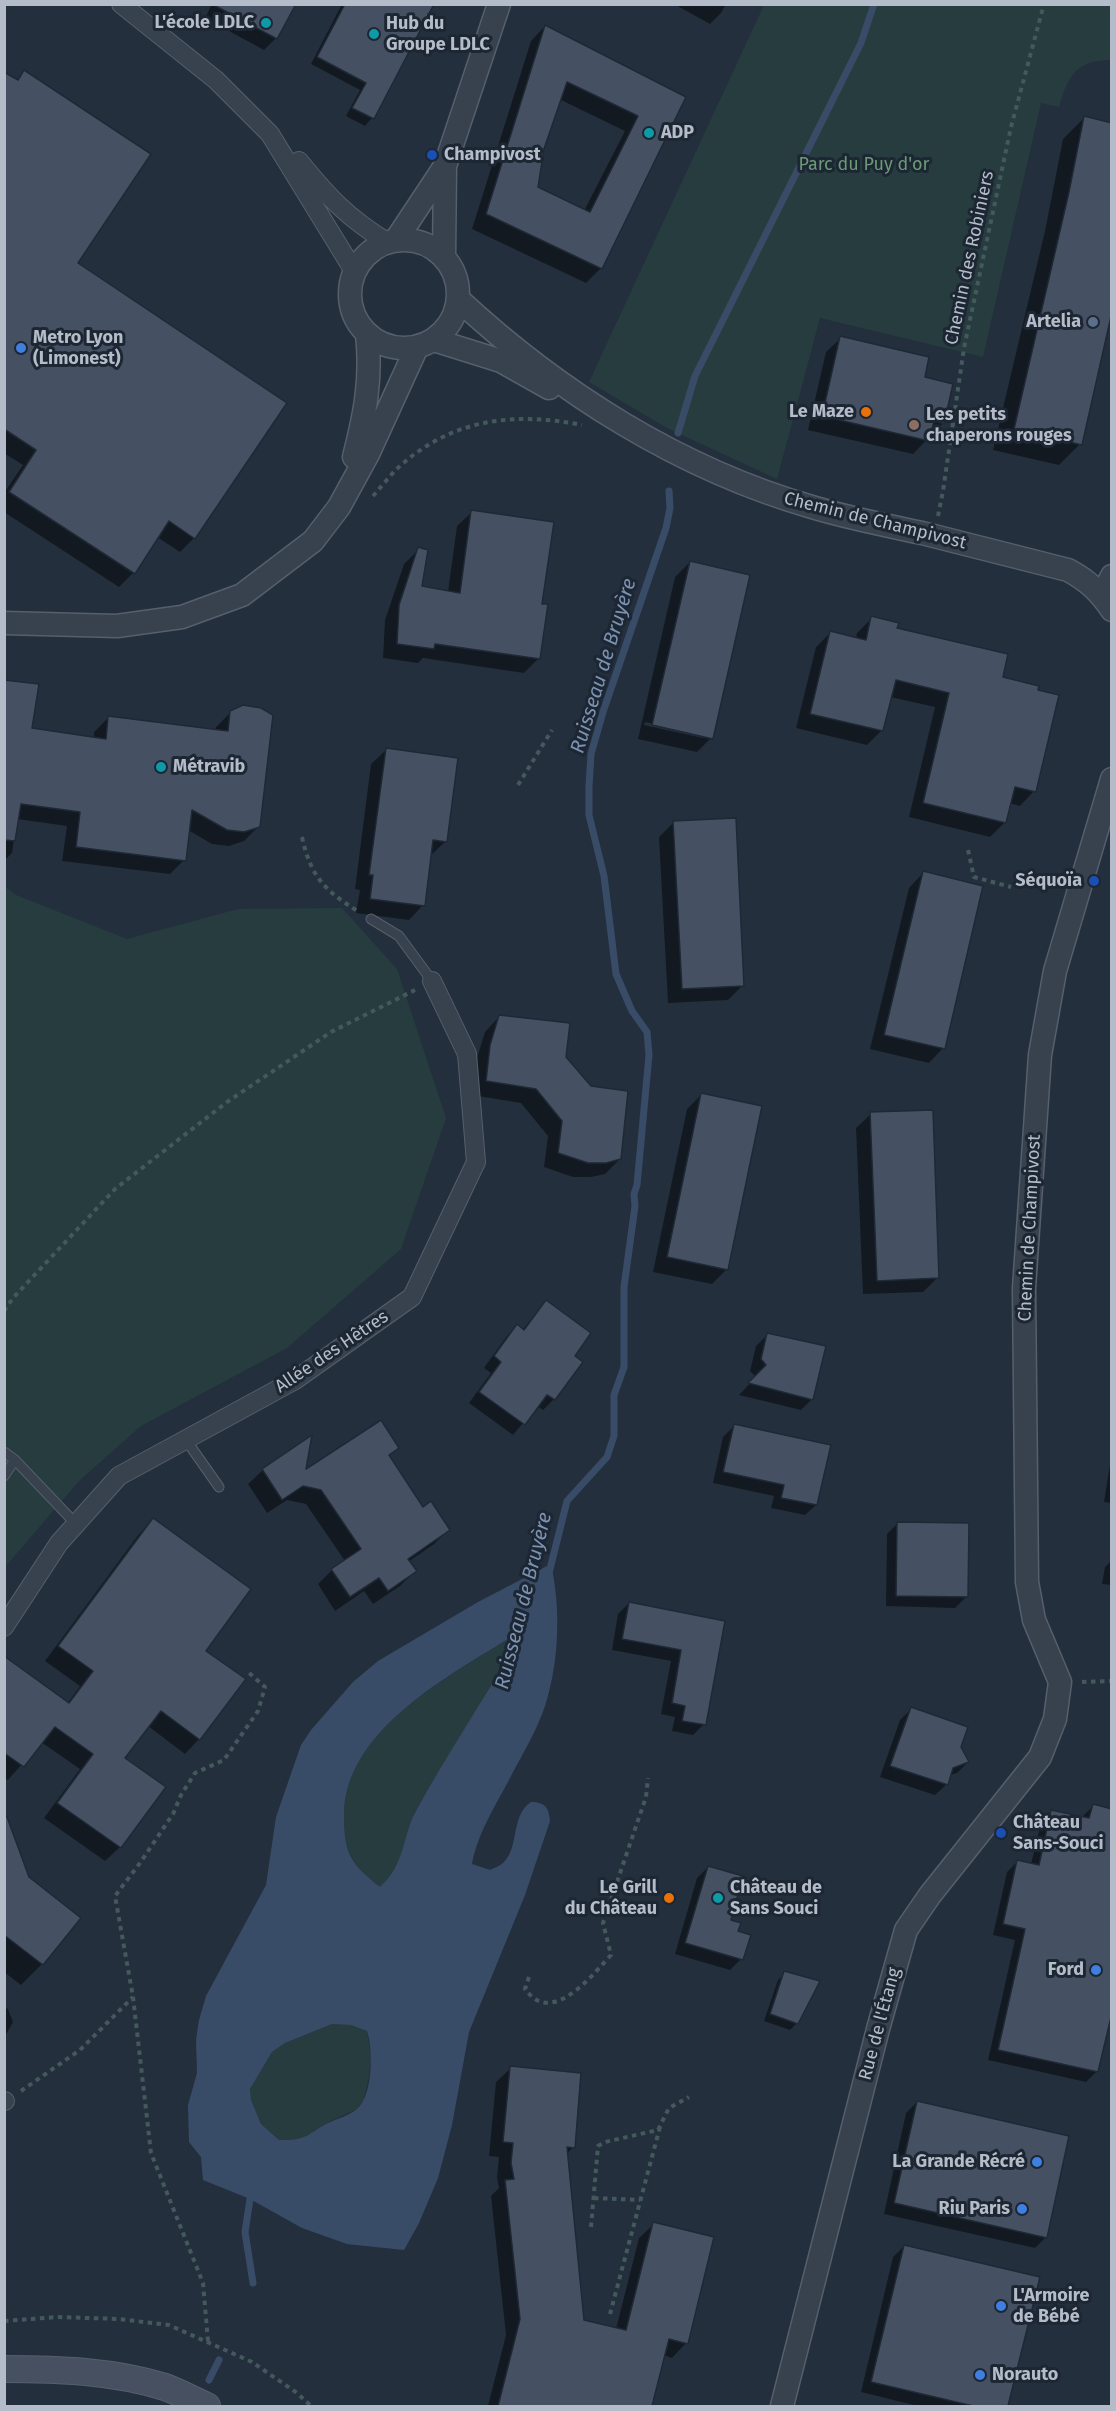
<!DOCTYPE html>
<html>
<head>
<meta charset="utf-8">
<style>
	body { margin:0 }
	#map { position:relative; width:1116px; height:2411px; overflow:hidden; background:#242f3e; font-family:"Fira Sans",sans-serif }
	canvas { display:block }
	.frame { position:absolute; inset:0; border:6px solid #b4bcc9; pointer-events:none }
</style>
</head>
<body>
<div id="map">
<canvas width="1116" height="2411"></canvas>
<div class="frame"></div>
</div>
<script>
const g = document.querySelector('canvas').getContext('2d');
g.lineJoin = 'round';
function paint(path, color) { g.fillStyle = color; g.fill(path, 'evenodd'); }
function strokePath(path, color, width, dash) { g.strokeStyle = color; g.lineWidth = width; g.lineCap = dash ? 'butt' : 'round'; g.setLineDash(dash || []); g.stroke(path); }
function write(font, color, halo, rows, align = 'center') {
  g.font = font + ' "Fira Sans",sans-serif'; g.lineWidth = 6; g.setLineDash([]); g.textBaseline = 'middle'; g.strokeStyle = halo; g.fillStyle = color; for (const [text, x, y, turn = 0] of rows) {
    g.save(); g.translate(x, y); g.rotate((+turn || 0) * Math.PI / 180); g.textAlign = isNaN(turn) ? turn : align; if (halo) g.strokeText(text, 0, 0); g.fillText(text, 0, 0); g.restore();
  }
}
paint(new Path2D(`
	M764,5H1112L1111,60C1076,60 1068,76 1059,107L1041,103L983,357L820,318L777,479L667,428L589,382Z
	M5,887L16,895L127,939L238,909L342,908L397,969L446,1118L401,1249L287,1348L141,1426L79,1481L5,1567Z
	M513,1636L516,1639L513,1650L415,1812L404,1851L390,1878L381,1888C351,1863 344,1855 344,1814C345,1729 450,1676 513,1636Z
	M332,2024L352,2025L367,2031L371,2057L369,2076L364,2100L357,2109L333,2120L298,2141L279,2140L261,2124L251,2100L250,2089L272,2052L285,2043Z`), '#263c3f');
paint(new Path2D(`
	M551,1564C561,1610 559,1661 545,1706C537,1730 523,1753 511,1776C496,1805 478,1832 472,1864L490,1870C494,1868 500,1866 503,1863C520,1847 510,1816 531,1802C545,1802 549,1808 550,1821L525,1895L469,2032L452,2125L438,2178L419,2223L404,2250L347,2244L302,2228L250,2199L203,2180L201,2157L189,2142L188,2105L197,2073L196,2040L199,2020L206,1996L266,1885L276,1817L301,1745L311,1730L353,1682L378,1661L478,1602ZM513,1636L516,1639L513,1650C481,1703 447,1755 417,1809C402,1835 406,1864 380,1887C350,1863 344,1854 344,1814C345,1730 450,1675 513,1636ZM332,2024L351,2025L367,2031C373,2049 373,2092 359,2107C352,2115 336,2119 326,2124C306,2136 303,2141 279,2140L261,2124L251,2100L250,2089L272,2052L285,2043Z`), '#394c67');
paint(new Path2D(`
	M212,4H294L276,38L264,50L205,18Z
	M342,4H433L372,118L365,126L346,116L360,90L311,64Z
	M674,4H726L721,13L710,24Z
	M545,26L684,98L601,268L586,283L472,229L531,41ZM559,99L625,131L584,211L536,188L543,149Z
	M25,72L76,264L194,538L180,552L157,537L133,573L119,587L4,512V493L23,465L4,453V74L16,81Z
	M1084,118L1080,444L1059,465L993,450L1045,231L1063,139Z
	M841,338L923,378L943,423L913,454L808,430L826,352Z
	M472,512L540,605L539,658L524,673L423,658L418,663L383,658L385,620L404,564L419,549L420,587L448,592L457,526Z
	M690,562L711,738L697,752L638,739L675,577ZM645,722L703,735V738L644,725Z
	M872,618L1001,678L1034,791L1020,806L1009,803L1005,822L990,837L909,817L935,707L890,697L882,730L867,745L796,728L816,647L830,633L856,639L857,633Z
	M4,681L31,729L94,738V732L109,717L216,731V727L231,712L259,826L244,841L229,846L212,844L188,830L184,860L170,874L62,861L67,826L17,819L12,853L4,861Z
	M386,750L446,841L430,856L423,905L409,920L356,913L360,890L355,889L371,764Z
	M674,822L743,985L728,1000L668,1003L659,837Z
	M923,873L943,1048L929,1063L870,1049L909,888Z
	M499,1017L564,1058L620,1159L605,1174L591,1177H573L544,1167L548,1136L521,1103L472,1095L476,1061L485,1032Z
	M702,1094L726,1270L712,1284L653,1272L687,1109Z
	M871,1114L938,1277L923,1292L863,1294L856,1128Z
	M546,1302L573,1356L581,1362L554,1399L543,1410L537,1406L513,1435L469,1403L491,1373L484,1368L506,1337L517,1326L522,1330Z
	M767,1335L812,1399L801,1410L739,1395L756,1377L750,1371L756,1346Z
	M734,1426L816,1505L805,1515L771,1508L774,1496L713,1483L723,1437Z
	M397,1448L388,1457L423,1509L448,1530L434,1544L408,1562L415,1571L400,1586L373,1604L364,1591L335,1611L318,1584L332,1570L345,1561L306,1504L287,1500L267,1513L248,1484L263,1470L304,1472Z
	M1112,1452V1503L1104,1502Z
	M153,1520L204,1651L199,1739L185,1754L148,1726L123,1758L120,1847L105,1861L44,1818L80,1769L41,1742L8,1780L4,1778V1664L67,1704L80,1686L45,1661L139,1534Z
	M898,1523L966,1597L955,1608L886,1606L887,1534Z
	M1112,1560V1585L1102,1584L1105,1567Z
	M629,1603L724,1622L704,1724L693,1735L672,1731L675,1717L661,1714L671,1661L612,1650L618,1614Z
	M911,1709L960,1747L968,1762L957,1773L949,1775L946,1785L935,1795L880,1777L900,1720Z
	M1093,1806L1097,2071L1086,2082L988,2060L1015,1940L993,1935L1007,1872L1018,1861L1031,1864L1041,1823L1052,1812L1082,1817Z
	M4,1842L42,1964L21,1985L4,1972Z
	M708,1867L741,1959L730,1970L675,1954L697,1878Z
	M785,1973L797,2023L790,2030L764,2021L778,1980Z
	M4,2007L8,2009L13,2022L4,2038Z
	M511,2068L573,2147L567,2154L582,2321L616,2329L639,2238L654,2224L686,2343L672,2358L663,2355L650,2406H488L506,2335L491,2196L499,2188L497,2178L499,2157L489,2156L496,2082Z
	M917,2102L1046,2237L1035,2248L884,2214L906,2113Z
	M904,2246L1038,2278L1006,2406H918L861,2392L893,2257Z`), '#0007');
strokePath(new Path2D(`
	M678,433L695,376L861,43L874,4
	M549,1573L567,1501L607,1457L614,1436V1395L624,1367V1287L635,1206L634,1194L637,1185L649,1055L647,1032L632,1011L616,974L604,876L589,815V786L591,754L603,712L666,528L670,508L669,491
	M253,2283L245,2232L250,2199L256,2195
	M209,2380L219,2360`), '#394c67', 7);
const building = new Path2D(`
	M212,4H296L277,39Z
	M345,4H434L374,119L352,108L366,83L317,57Z
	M545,25L686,97L602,269L486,214ZM567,82L638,116L590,212L538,187L544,149Z
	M24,70L151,154L78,263L287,403L195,539L169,521L135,574L9,492L36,450L4,429V72L18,80Z
	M1084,116L1112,123V312L1082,445L1014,429L1069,192Z
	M840,336L929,357L925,377L953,384L944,424L934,421L929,441L822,416Z
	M471,510L554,522L542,604H548L540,659L435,644L434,649L397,644L399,605L418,547L428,550L422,586L460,593Z
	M690,561L750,575L713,739L652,725Z
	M871,616L899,623L897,628L1008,654L1003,677L1039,686L1038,690L1059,695L1036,792L1015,787L1006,823L923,803L949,693L896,680L883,731L810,714L830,631L866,640Z
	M4,680L39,684L32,728L106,739L108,716L228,731L230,711L243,705L261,708L273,715L260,827L244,832L227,830L192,810L186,861L76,847L80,812L21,804L15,841L4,840Z
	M386,748L458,758L447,842L433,840L425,906L370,899L373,875H369Z
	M736,818L744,986L682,989L673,821Z
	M923,871L983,886L945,1049L884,1035Z
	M499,1015L570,1023L566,1057L591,1086L628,1091L621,1159L606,1163H588L558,1153L562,1121L536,1089L486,1081L490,1045Z
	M701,1093L762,1106L728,1270L667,1257Z
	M933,1110L939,1278L877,1281L870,1112Z
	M546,1300L591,1333L575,1356L583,1362L555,1400L547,1395L525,1425L479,1392L501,1362L494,1356L517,1324L524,1330Z
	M767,1333L826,1346L813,1400L748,1383L766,1365L761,1359Z
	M381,1420L399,1448L389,1455L423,1507L431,1501L450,1530L408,1559L417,1571L388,1591L379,1578L350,1597L331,1569L361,1549L321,1490L303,1486L282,1500L262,1469L312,1435L306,1469Z
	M734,1424L831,1445L817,1505L781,1498L784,1485L723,1472Z
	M153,1518L251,1589L206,1651L246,1679L200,1740L161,1711L125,1758L166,1787L121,1848L57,1803L93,1754L55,1727L24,1767L4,1753V1656L69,1703L93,1671L58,1646Z
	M897,1522L969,1523L968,1597L896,1596Z
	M629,1602L725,1621L706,1725L682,1721L685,1706L672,1703L681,1650L622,1639Z
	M911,1707L968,1727L961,1747L969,1762L953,1768L948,1785L890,1766Z
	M1093,1804L1112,1809V2013L1098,2072L998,2050L1025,1929L1003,1924L1017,1860L1039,1865L1051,1810L1089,1818Z
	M4,1817H7L29,1877L81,1918L43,1965L4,1935Z
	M708,1866L743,1876L731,1920L741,1923L738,1931L751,1935L743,1960L685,1943Z
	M784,1971L820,1981L798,2024L770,2014Z
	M510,2066L581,2073L575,2148L567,2147L584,2320L626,2330L653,2222L714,2237L688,2344L669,2339L652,2406H498L520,2319L505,2180L514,2179L511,2163L513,2143L503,2142Z
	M917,2101L1069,2136L1047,2238L894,2203Z
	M904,2245L1040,2277L1008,2406H973L871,2382Z`);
paint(building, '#455162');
strokePath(building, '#1f2835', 1.5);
const service = new Path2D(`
	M371,919L399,936L432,981
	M186,1440L219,1487
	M4,1452L15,1460
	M4,1476L15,1460L76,1524`);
const minor = new Path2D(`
	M121,4L216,80L270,134L354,271
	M299,161C328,197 348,218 387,242
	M4,1627L59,1543L119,1476L295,1380L412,1297L476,1162L467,1054L432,981
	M4,2101H5`);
const tertiary = new Path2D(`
	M350 294a54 54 0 1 1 108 0a54 54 0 1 1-108 0Z
	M396,240L445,166L499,4
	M444,258L445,166
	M458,299C558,392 680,469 812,507C848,518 885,525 922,533C971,545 1019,558 1068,570C1087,580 1099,591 1112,610
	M434,340L501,361L549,388
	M354,457C365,414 372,379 367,334
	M1102,595L1112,576
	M4,623L117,626L182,617L242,595L313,541L339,507L368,454L417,347
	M782,2406L878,2029L906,1930L930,1895L1040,1757L1055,1719L1060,1682L1034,1620L1027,1582L1024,1288L1040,1055L1055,971L1112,779`);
const secondary = new Path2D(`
	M4,2369C59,2369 113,2371 165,2387C179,2392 193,2400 207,2406`);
strokePath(service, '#565f6c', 11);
strokePath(minor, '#565f6c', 20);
strokePath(tertiary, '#565f6c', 25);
strokePath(secondary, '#565f6c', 28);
strokePath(new Path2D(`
	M373,496C382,486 391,474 401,465C455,418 515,412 582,425
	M938,516L943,491L964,348L1011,127L1044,4
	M518,785L552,730
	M302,837C311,877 324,890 359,912
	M968,850L974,877L1011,887
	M4,1311L13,1298L115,1189L227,1102L331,1032L415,990
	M1082,1682L1112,1681
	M529,1977L525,1989C528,1992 531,1997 535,1999C561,2016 596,1971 611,1955L603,1923L646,1797L648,1778
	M21,2091L80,2050L133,1997
	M594,2198L640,2200
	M591,2227L598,2146L605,2142L658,2130L669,2108L689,2097
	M610,2314L660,2127
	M4,2321L58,2317L119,2319L169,2325L252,2362L297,2393L311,2406
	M208,2341L203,2283L151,2153L133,1997L115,1896L140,1863L173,1814L181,1795L195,1773L224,1760L258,1711L265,1687L248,1672`), '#44595c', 4, [4.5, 4.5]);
strokePath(service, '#38414e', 9);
strokePath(minor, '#38414e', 18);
strokePath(tertiary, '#38414e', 22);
strokePath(secondary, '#465061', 26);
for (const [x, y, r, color] of [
	[266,23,6,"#0f9aa8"],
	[374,34,6,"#0f9aa8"],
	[649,133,6,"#0f9aa8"],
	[432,155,6,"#1a4fb4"],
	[1093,322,6,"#5c6f8a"],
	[21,348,6,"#3f7fe0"],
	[866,412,6,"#e8710a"],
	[914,425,6,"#8d6e63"],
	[161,767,6,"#0f9aa8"],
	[1094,881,6,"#1a4fb4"],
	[1001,1833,6,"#1a4fb4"],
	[669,1898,6,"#e8710a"],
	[718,1898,6,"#0f9aa8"],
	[1096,1970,6,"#3f7fe0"],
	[1037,2162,6,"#3f7fe0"],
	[1022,2209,6,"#3f7fe0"],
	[1001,2306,6,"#3f7fe0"],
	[980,2375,6,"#3f7fe0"]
]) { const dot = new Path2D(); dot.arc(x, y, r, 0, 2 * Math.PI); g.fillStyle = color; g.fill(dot); strokePath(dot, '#1d2633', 2); }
write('bold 18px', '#b4bcc9', '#1d2633', [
	["L'école LDLC",254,23,"right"],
	["Hub du",386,24],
	["Groupe LDLC",386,45],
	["ADP",661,133],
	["Champivost",444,155],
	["Artelia",1081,322,"right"],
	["Metro Lyon",33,338],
	["(Limonest)",33,359],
	["Le Maze",854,412,"right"],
	["Les petits",926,415],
	["chaperons rouges",926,436],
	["Métravib",173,767],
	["Séquoïa",1082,881,"right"],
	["Château",1013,1823],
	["Sans-Souci",1013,1844],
	["Le Grill",657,1888,"right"],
	["du Château",657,1909,"right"],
	["Château de",730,1888],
	["Sans Souci",730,1909],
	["Ford",1084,1970,"right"],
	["La Grande Récré",1025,2162,"right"],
	["Riu Paris",1010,2209,"right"],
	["L'Armoire",1013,2296],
	["de Bébé",1013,2317],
	["Norauto",992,2375]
], 'left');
write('18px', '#6b9a76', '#1d2633', [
	["Parc du Puy d'or",864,165]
]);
write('18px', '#b4bcc9', '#1d2633', [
	["Chemin des Robiniers",970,258,-78],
	["Chemin de Champivost",875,521,14],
	["Chemin de Champivost",1030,1228,-87],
	["Allée des Hêtres",332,1352,-34],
	["Rue de l'Étang",880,2024,-75]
]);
write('italic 20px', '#7c92b1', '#1d2633', [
	["Ruisseau de Bruyère",604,666,-73],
	["Ruisseau de Bruyère",524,1601,-76]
]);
</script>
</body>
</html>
